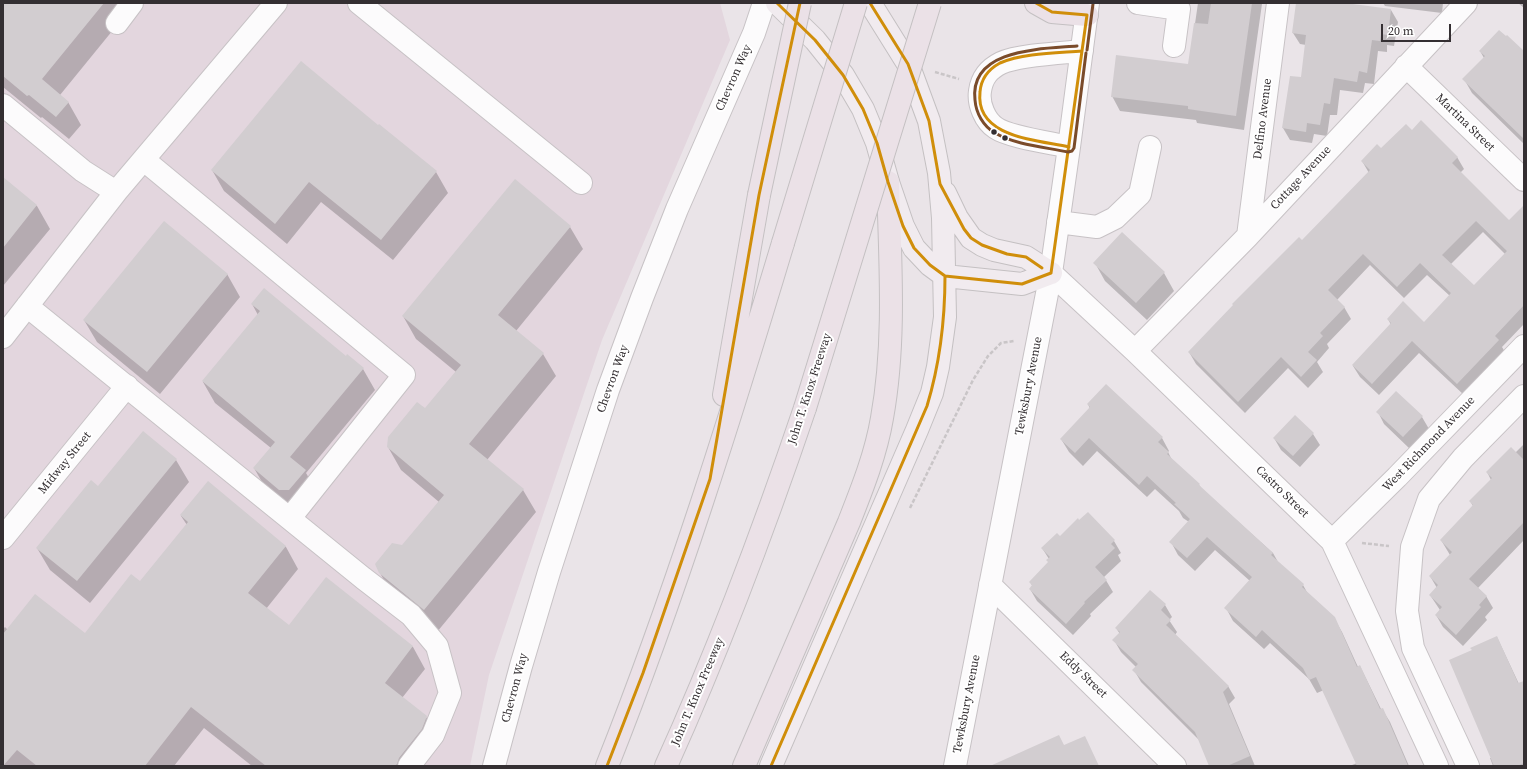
<!DOCTYPE html>
<html>
<head>
<meta charset="utf-8">
<style>
	body { margin:0 }
	#map { position:relative; width:1527px; height:769px; overflow:hidden; background:#eae4e8; font-family:"Source Serif 4",serif }
	canvas { display:block }
	.frame { position:absolute; inset:0; border:4px solid #342f32; pointer-events:none }
	.scale { position:absolute; left:1381px; top:24px; width:70px; height:18px; box-sizing:border-box; border:2px solid #342f32; border-top:0; padding-left:5px; font-size:12px; line-height:14px; white-space:nowrap; color:#342f32; -webkit-text-stroke:3px #fff; paint-order:stroke }
</style>
</head>
<body>
<div id="map">
<canvas width="1527" height="769"></canvas>
<div class="frame"></div>
<div class="scale">20 m</div>
</div>
<script>
const g = document.querySelector('canvas').getContext('2d');
g.lineJoin = 'round';
function paint(path, color) { g.fillStyle = color; g.fill(path, 'evenodd'); }
function strokePath(path, color, width, dash) { g.strokeStyle = color; g.lineWidth = width; g.lineCap = dash ? 'butt' : 'round'; g.setLineDash(dash || []); g.stroke(path); }
function write(font, color, halo, rows, align = 'center') {
  g.font = font + ' "Source Serif 4",serif'; g.lineWidth = 4; g.setLineDash([]); g.textBaseline = 'middle'; g.strokeStyle = halo; g.fillStyle = color; for (const [text, x, y, turn = 0] of rows) {
    g.save(); g.translate(x, y); g.rotate((+turn || 0) * Math.PI / 180); g.textAlign = isNaN(turn) ? turn : align; if (halo) g.strokeText(text, 0, 0); g.fillText(text, 0, 0); g.restore();
  }
}
paint(new Path2D(`
	M3,3H720L730,40L602,340L489,675L470,766H3Z`), '#e3d6de');
paint(new Path2D(`
	M3,3H135L60,95L68,102L81,125L69,139L42,117L41,118L3,87Z
	M1198,3H1261L1262,4L1244,130L1197,123L1196,120L1120,111L1112,96L1189,65Z
	M1297,3H1341L1391,10L1398,22L1394,46L1387,45V52L1378,51L1374,84L1365,83L1363,93L1340,90L1337,115H1330L1327,136L1314,134L1312,143L1290,140L1283,128L1302,78L1306,45L1300,44L1293,33Z
	M1383,3H1443L1442,13L1385,6Z
	M1518,3H1524V8Z
	M1480,51L1524,53V144L1472,93L1464,79L1484,58Z
	M378,127L436,172L448,193L393,260L321,202L287,244L224,191L212,170Z
	M1412,131L1457,157L1464,169L1460,173L1509,222L1524,213V324L1502,347L1505,352L1464,395L1419,353L1379,395L1360,377L1353,366L1391,325L1388,319L1424,323L1450,296L1427,275L1404,298L1370,265L1337,300L1344,307L1351,319L1327,344L1329,348L1317,362L1323,372L1308,388L1288,368L1245,413L1196,364L1189,352L1302,242L1369,173L1362,161ZM1483,232L1505,254L1474,286L1451,264Z
	M3,179L37,206L50,229L3,286Z
	M570,227L583,249L516,331L543,354L556,376L487,460L523,490L536,512L437,632L393,596L380,573L439,502L401,470L388,447L425,410L456,372L416,339L403,316Z
	M1095,263L1164,273L1174,291L1147,320L1105,281Z
	M227,274L240,297L160,394L97,342L84,320Z
	M252,304L347,357L348,356L363,369L375,390L306,473L317,492L292,511L266,489L254,468L271,448L215,403L203,382L258,315Z
	M1088,404L1162,438L1169,451L1168,452L1172,460L1199,485L1202,489L1273,553L1278,562L1303,585L1308,594L1334,618L1342,632L1358,667L1360,666L1381,709H1382L1390,722L1409,766H1353L1352,765L1357,763L1324,690L1317,693L1309,679L1270,643L1264,649L1233,621L1226,608L1250,581L1215,550L1195,571L1178,555L1171,542L1189,522L1183,518L1179,511L1155,489L1147,497L1097,451L1083,466L1069,452L1061,439L1090,409Z
	M1378,412L1422,417L1429,429L1410,449L1384,424Z
	M1295,416L1313,434L1320,445L1300,467L1281,450L1274,438Z
	M1524,444V540L1478,588L1486,596L1493,608L1485,617L1487,620L1463,646L1443,627L1436,615L1440,610L1430,595L1437,588L1430,576L1450,555L1441,540L1473,506L1470,501L1491,480L1487,472L1515,453Z
	M176,460L189,482L90,603L50,570L37,548L98,487Z
	M208,483L286,547L298,569L266,609L289,627L326,579L413,647L425,669L402,698L426,717L439,739L423,766H252L204,728L174,766H3V629L5,627L8,630L85,635L140,582L187,525L181,516Z
	M1088,513L1114,541L1121,553L1118,555L1121,561L1104,577L1113,592L1090,614L1091,616L1073,635L1037,601L1030,589L1033,587L1030,582L1049,562V559L1042,548L1060,537Z
	M1150,591L1165,605L1172,617L1169,620L1177,632L1175,635L1228,686L1235,698L1229,704L1255,766H1210L1200,741L1141,682L1134,670L1136,667L1121,652L1114,640L1120,634L1116,628Z
	M1497,637L1519,684L1524,688V766H1493L1490,758H1491L1473,651Z`), '#0003');
paint(new Path2D(`
	M3,3H104L42,79L69,102L56,117L29,95L27,96L3,76Z
	M1211,3H1252L1236,116L1188,109V106L1111,97L1116,55L1188,64L1194,23L1208,24Z
	M1296,3H1345L1391,9L1388,35L1381,34L1380,41L1372,40L1367,73L1359,71L1357,82L1334,78L1330,104L1324,103L1320,125L1307,123L1306,132L1282,128L1290,76L1301,77L1306,35L1292,33Z
	M1499,30L1506,36L1507,35L1524,51V139L1462,79L1485,56L1479,51Z
	M301,61L378,125L379,124L437,171L381,240L309,182L275,224L211,170Z
	M1421,120L1458,157L1452,163L1509,220L1524,205V305L1495,336L1499,340L1457,384L1412,341L1372,384L1352,365L1391,323L1387,319L1403,301L1424,322L1451,293L1420,263L1397,287L1363,254L1328,290L1345,307L1320,333L1323,336L1308,352L1317,360L1301,377L1281,357L1238,402L1188,352L1233,305L1232,304L1299,237L1302,240L1370,170L1361,161L1377,144L1381,148L1406,124L1412,130ZM1476,221L1507,251L1474,285L1442,255Z
	M3,177L37,205L3,248Z
	M515,179L571,226L498,315L544,353L469,444L524,489L424,610L379,573L375,564L392,543L402,545L444,495L387,447L388,437L417,402L425,408L461,365L402,316Z
	M164,221L228,274L147,372L83,320Z
	M1122,232L1165,272L1136,303L1093,263Z
	M264,288L346,356L347,354L364,368L290,457L306,470L289,490H279L253,468L275,442L202,381L260,311L251,304Z
	M1106,384L1163,437L1158,442L1169,452L1167,454L1200,484L1199,485L1273,553L1271,555L1304,584L1302,587L1335,617L1357,667L1360,665L1380,709L1383,708L1408,766H1357L1316,677L1309,680L1303,668L1262,630L1256,637L1224,608L1252,577L1207,537L1187,558L1169,542L1190,519L1174,504L1176,503L1147,476L1139,485L1089,438L1075,453L1060,439L1090,407L1087,404Z
	M1396,391L1423,416L1403,437L1376,412Z
	M1295,415L1314,433L1293,456L1273,438Z
	M143,431L177,459L77,581L36,548L91,480L98,486Z
	M1511,447L1524,460V522L1469,579L1487,596L1479,605L1481,607L1456,635L1435,615L1442,607L1429,595L1438,585L1429,576L1452,552L1440,540L1473,505L1469,501L1492,478L1486,472Z
	M208,481L286,546L248,593L289,625L326,577L413,646L385,683L427,716L422,729L399,758L397,764L395,766H266L191,707L145,766H37L17,750L3,766V634L35,594L85,633L131,574L140,581L188,522L180,515Z
	M1088,512L1115,540L1111,544L1115,548L1095,567L1107,580L1084,602L1085,603L1066,624L1029,589L1032,585L1029,582L1048,562L1046,560L1050,557L1041,548L1057,533L1060,536L1078,518L1079,520Z
	M1150,590L1166,604L1161,610L1171,620L1166,625L1229,686L1223,692L1250,756L1227,766H1209L1195,732L1132,670L1138,664L1112,640L1120,632L1115,628Z
	M1497,636L1518,683L1524,681V763L1517,766H1494L1449,660L1472,650L1470,648Z
	M1059,735L1064,745L1085,736L1099,766H990Z`), '#d2cdd0');
const minor = new Path2D(`
	M359,3L581,183
	M1138,3L1179,9L1174,46
	M117,23L132,3
	M1406,66L1524,180
	M3,105L83,171L116,192
	M1069,147C1052,143 1009,137 996,128C985,121 978,104 980,91C982,77 989,69 1001,63C1019,55 1061,53 1082,51
	M144,160L404,375L290,518
	M1058,222L1097,227L1115,218L1140,194L1150,147
	M1248,236L1278,3
	M1051,273L1135,351L1332,541L1437,766
	M27,306L363,578L411,615L437,646L450,693L433,735L409,766
	M3,337L116,192L276,3
	M1135,351L1248,236L1466,3
	M3,538L127,386
	M1332,541L1397,477L1524,346
	M990,585L1175,766
	M494,766L521,666L549,572L608,390L642,298L677,209L754,33L764,3
	M955,766L1051,273L1069,147L1088,3
	M1468,766L1413,648L1407,611L1412,547L1429,499L1463,458L1524,396`);
const major = new Path2D(`
	M777,3L815,40L843,75L863,109L877,143L888,182L903,226L914,248L930,265L945,276L1022,284L1051,273
	M945,193L957,218L971,238L982,245L994,250L1026,257L1051,273
	M771,766L917,430L932,393L938,367L945,317L943,218L939,173L929,121L908,64L870,3`);
const highway = new Path2D(`
	M1036,3L1052,12L1087,15
	M724,395L759,195
	M607,766C675,595 730,419 783,243
	M666,766C719,649 764,529 805,408
	M744,766L849,522C862,489 876,454 882,418C896,341 890,260 888,182`);
strokePath(minor, '#c7c2c5', 24);
strokePath(major, '#c4c0c2', 24);
strokePath(highway, '#c4c0c2', 24);
strokePath(new Path2D(`
	M935,72L959,79
	M910,508L973,380L988,356L1001,343L1014,341
	M1362,543L1389,546`), '#c9c5c7', 2.5, [4, 2]);
strokePath(minor, '#fcfbfc', 22);
strokePath(major, '#f1ebef', 22);
strokePath(highway, '#ebe1e7', 22);
const highwayBridge = new Path2D(`
	M759,195L800,3
	M783,243L856,3
	M805,408L930,3`);
strokePath(highwayBridge, '#c4c0c2', 24, []);
strokePath(highwayBridge, '#ebe1e7', 22);
strokePath(new Path2D(`
	M777,3L815,40L843,75L863,109L877,143L888,182L903,226L914,248L930,265L945,276L1022,284L1051,273
	M870,3L908,64L929,121L940,184L964,229L971,238L982,245L1007,254L1026,257L1042,268
	M1036,3L1052,12L1087,15L1051,273
	M1069,147C1038,140 975,138 980,92C981,79 989,69 1000,63C1023,53 1057,53 1082,51
	M607,766L643,673L710,479L759,195L800,3
	M771,766L927,406C940,363 945,321 945,276`), '#d08e0a', 3);
strokePath(new Path2D(`
	M1077,46C1043,49 969,48 975,100C976,113 983,126 995,133C1016,145 1044,147 1068,152L1072,151L1074,148L1086,53
	M1087,50L1093,4`), '#7a4b2a', 3);
for (const [x, y, r, color] of [
	[994,132,3.5,"#342f32"],
	[1005,138,3.5,"#342f32"]
]) { const dot = new Path2D(); dot.arc(x, y, r, 0, 2 * Math.PI); g.fillStyle = color; g.fill(dot); strokePath(dot, '#fff', 1.5); }
write('12px', '#342f32', '#fff', [
	["Chevron Way",734,78,-66],
	["Delfino Avenue",1263,119,-83],
	["Martina Street",1465,123,44],
	["Cottage Avenue",1301,178,-47],
	["Chevron Way",613,379,-70],
	["Tewksbury Avenue",1029,386,-79],
	["John T. Knox Freeway",810,389,-72],
	["West Richmond Avenue",1429,444,-46],
	["Midway Street",65,463,-51],
	["Castro Street",1282,492,44],
	["Eddy Street",1083,675,44],
	["Chevron Way",515,688,-75],
	["John T. Knox Freeway",698,692,-67],
	["Tewksbury Avenue",967,704,-79]
]);
</script>
</body>
</html>
